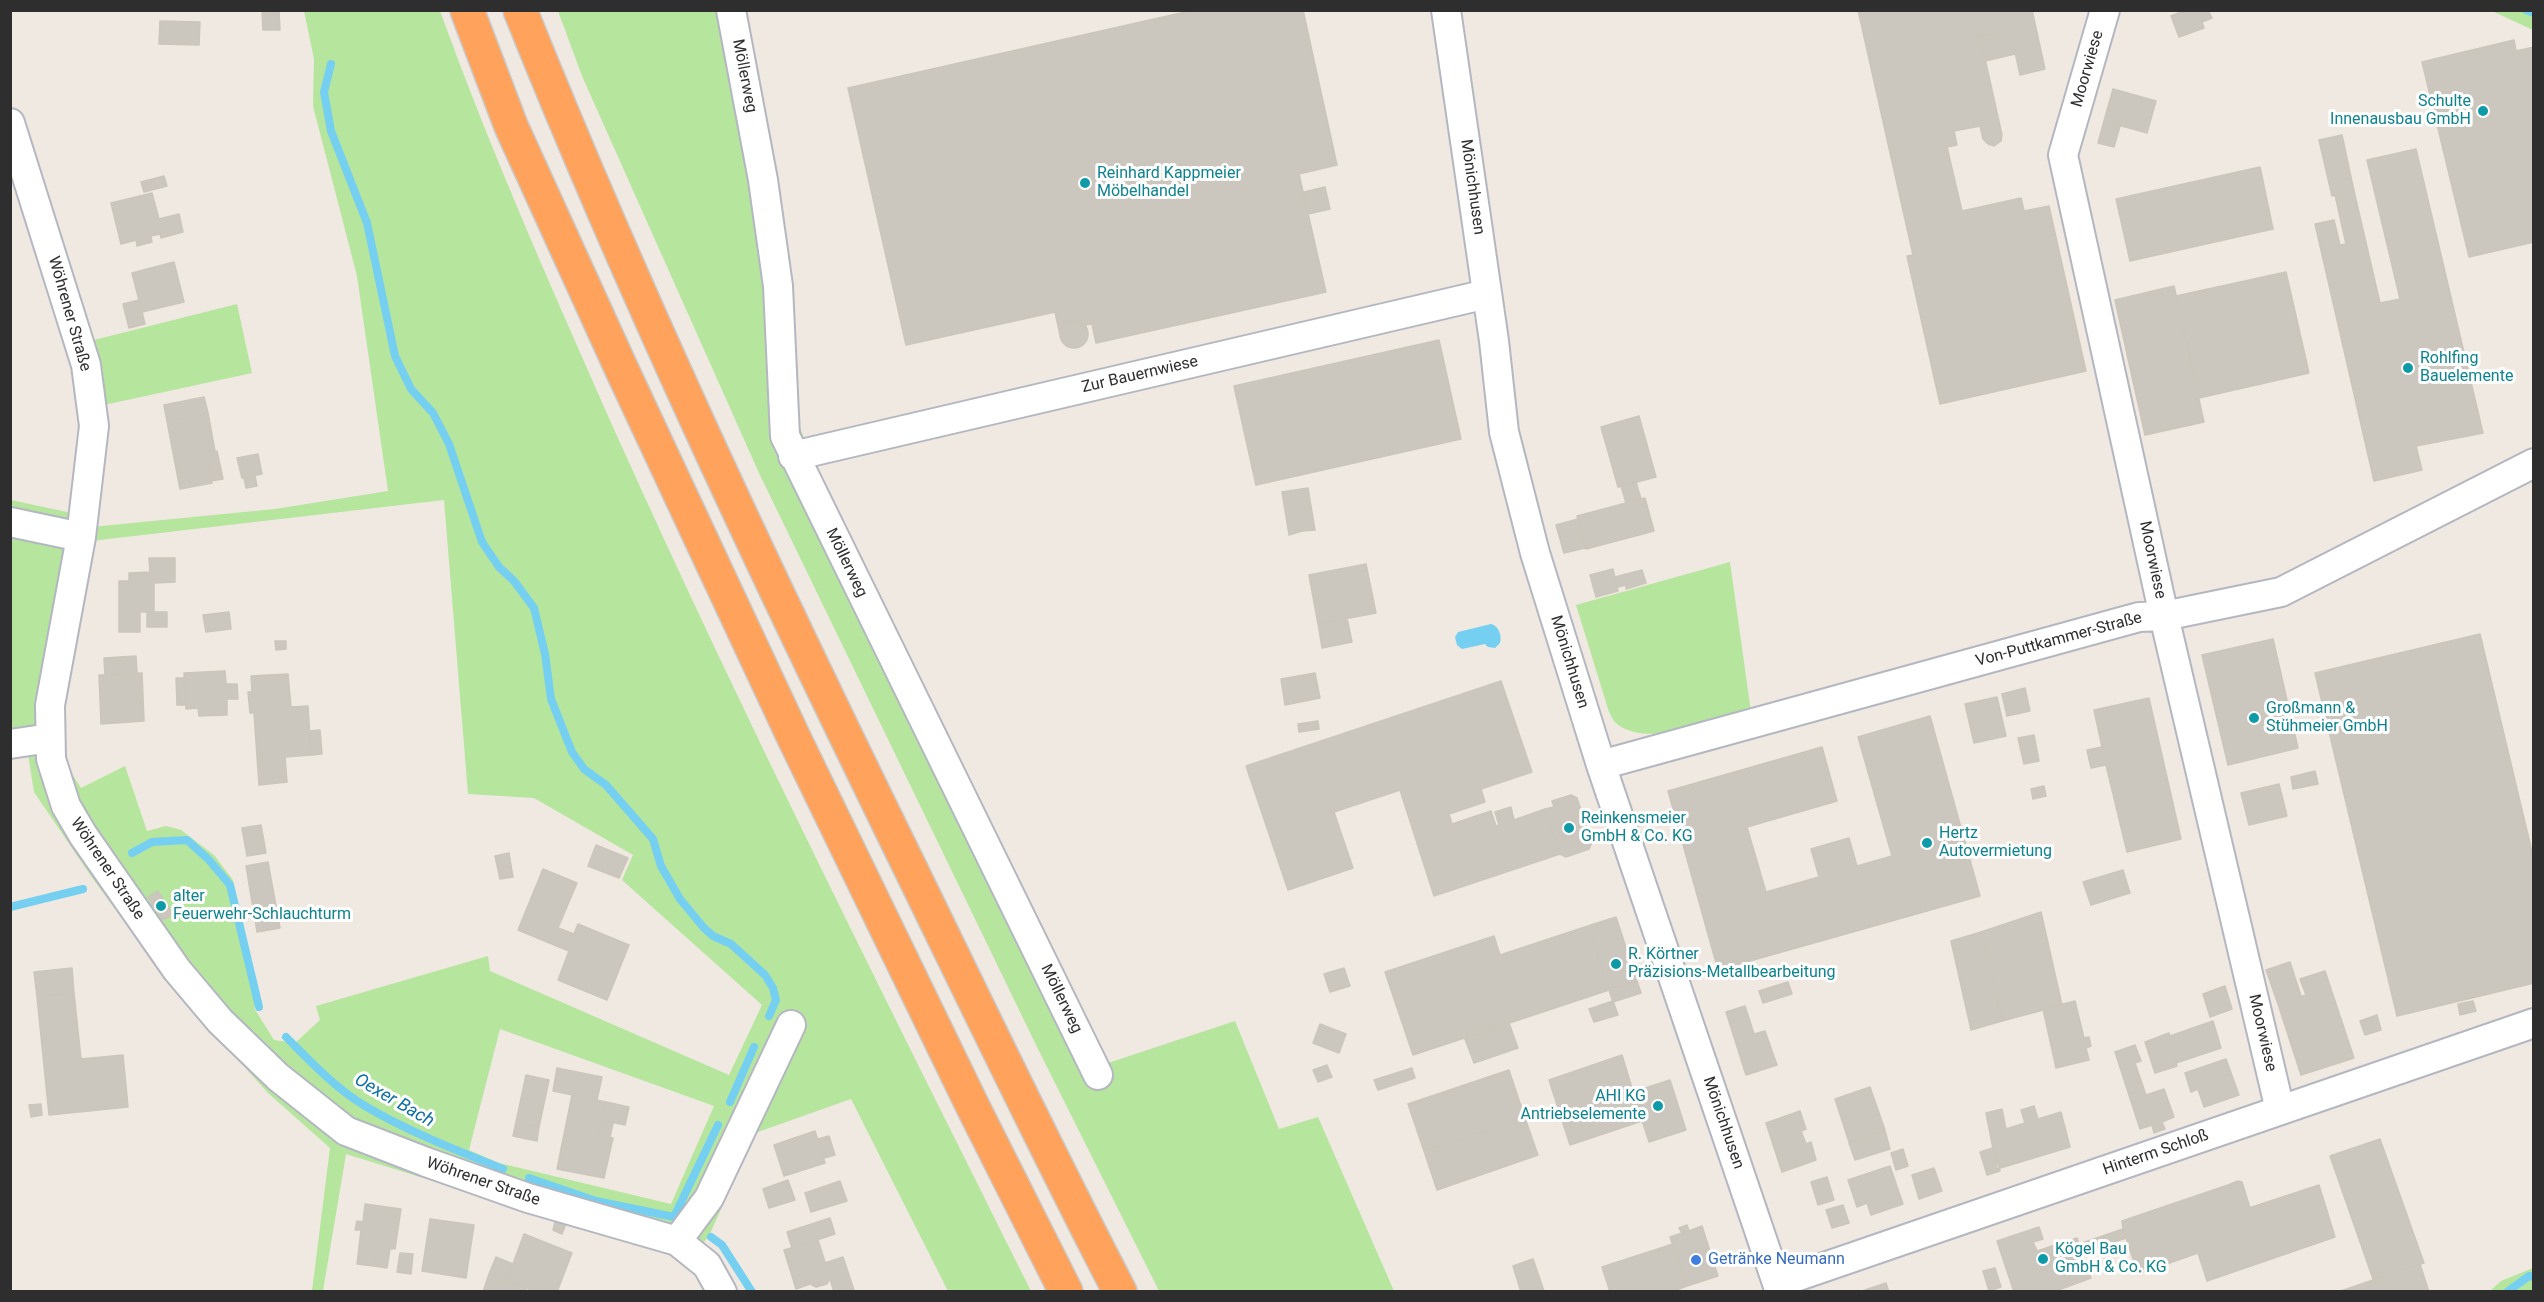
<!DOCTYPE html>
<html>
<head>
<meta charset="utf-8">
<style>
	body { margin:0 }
	#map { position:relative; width:2544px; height:1302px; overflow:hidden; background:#efe9e1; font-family:Roboto,sans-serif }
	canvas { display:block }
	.frame { position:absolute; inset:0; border:12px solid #2e2e2e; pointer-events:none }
</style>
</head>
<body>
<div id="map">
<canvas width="2544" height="1302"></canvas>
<div class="frame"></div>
</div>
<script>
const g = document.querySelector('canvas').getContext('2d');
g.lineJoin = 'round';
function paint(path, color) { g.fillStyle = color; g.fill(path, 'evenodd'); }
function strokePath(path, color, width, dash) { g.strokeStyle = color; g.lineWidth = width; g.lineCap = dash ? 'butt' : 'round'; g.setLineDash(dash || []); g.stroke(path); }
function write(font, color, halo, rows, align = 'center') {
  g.font = font + ' Roboto,sans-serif'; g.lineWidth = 6; g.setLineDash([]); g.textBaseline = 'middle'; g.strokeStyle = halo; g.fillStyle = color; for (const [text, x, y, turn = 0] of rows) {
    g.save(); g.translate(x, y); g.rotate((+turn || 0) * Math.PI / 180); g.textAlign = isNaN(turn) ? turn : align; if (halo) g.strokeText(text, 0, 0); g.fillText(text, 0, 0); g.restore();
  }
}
paint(new Path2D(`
	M304,11H440C492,155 555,296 617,436C747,725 890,1008 1031,1291H948L851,1099L755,1133L709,1236L686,1264L669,1251L520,1208L346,1154L323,1291H312L330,1148L268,1093L174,989L93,879L34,792L27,748L11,749V500L67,512L91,527L275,509L388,491L357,276L313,106L314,59ZM444,500L468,794L534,798L633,855L622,880L762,1005L729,1075L490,971L488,956L316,1006L320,1020L295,1043L274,1040L254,1008L259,1000L233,880L214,855L181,830L166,826L147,831L125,766L81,788L63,760L67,675L91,541ZM500,1029L714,1106L671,1204L499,1163L469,1150Z
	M558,11H739L789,401L822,482L1108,1063L1235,1021L1279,1129L1318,1117L1394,1291H1159L1038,1049L759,473L582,76Z
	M2492,11H2533V30Z
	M237,304L252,373L81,410L76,381L66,347Z
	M1730,562L1751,712C1719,721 1644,749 1616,723C1613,721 1611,715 1609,712L1576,605Z
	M2533,1268V1291H2490L2501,1281Z`), '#b6e59e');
paint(new Path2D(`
	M1491,624C1499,626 1502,636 1500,643L1495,648L1488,647L1485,644L1462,649L1457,645L1455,637L1458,632Z`), '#75cff0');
strokePath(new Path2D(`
	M2526,10L2534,13
	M331,64L324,92L331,131L367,223L395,356L411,389L433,413L449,444L482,542L499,567L514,581L534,608L545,654L551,699L572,752L584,769L606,785L653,839L661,866L680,899L704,928L713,936L731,944L765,975L773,988L776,1000L769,1016
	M132,853L152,842L187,840L209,860L230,885L259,1007
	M10,907L83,889
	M286,1037C311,1062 335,1088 365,1106C409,1132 456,1150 503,1169
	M730,1102L754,1047
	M529,1178L596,1201L674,1217L718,1125
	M711,1237L722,1245L752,1292
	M2507,1292L2529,1276L2534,1277`), '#75cff0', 8);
const building = new Path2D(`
	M262,10H279L280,30H263Z
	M1194,10H1303L1337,165L1299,174L1326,292L1096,343L1092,324L1085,325L1076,321H1069L1062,327L1060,335L1055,312L906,345L848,88Z
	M1858,10H2032L2045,69L2020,75L2010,29L1980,36L2002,135L2001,141L1994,146L1988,144L1983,139L1980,126L1954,131L1957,145L1947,147L1962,211L2021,198L2024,211L2049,206L2086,371L1940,404L1907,256L1913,255Z
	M2186,10H2208L2212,18L2202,22L2204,28L2179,37L2171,16Z
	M160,21L200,22L199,45L159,44Z
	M2010,29L2015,54L1985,61L1980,36Z
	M2514,40L2516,51L2534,47V242L2469,257L2422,62Z
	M2113,89L2156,101L2147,133L2104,121Z
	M2104,121L2120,126L2114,147L2098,143Z
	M2342,135L2354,191L2332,196L2319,140Z
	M2416,149L2483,433L2416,446L2422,470L2374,481L2315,224L2334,220L2340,245L2346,244L2335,195L2354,191L2380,303L2400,299L2367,160Z
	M2260,167L2273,229L2130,261L2116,199Z
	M164,176L167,186L144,192L141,182Z
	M1325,187L1330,209L1308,214L1304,192Z
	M152,193L159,219L179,214L183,232L161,238L160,234L151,236L152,242L137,246L136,240L121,244L111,203Z
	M174,262L184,302L142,312L132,273Z
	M2286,272L2309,373L2199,398L2176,296Z
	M2174,286L2204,422L2145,435L2115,300Z
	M139,300L145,324L129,328L123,304Z
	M1060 334a14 14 0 1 1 28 0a14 14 0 1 1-28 0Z
	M1439,340L1461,439L1256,485L1234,386Z
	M204,397L208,413L167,421L164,405Z
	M208,413L215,451L206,453L212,483L180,489L167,421Z
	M1639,416L1656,477L1618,487L1601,427Z
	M217,451L223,479L211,481L206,453Z
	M258,454L262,474L242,478L237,458Z
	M255,476L257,486L246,488L244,478Z
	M1636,482L1641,499L1626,503L1621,486Z
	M1308,488L1315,530L1302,531L1289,535L1282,492Z
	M1645,498L1654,531L1586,549L1577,516Z
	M1578,519L1585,548L1564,553L1556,525Z
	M149,558H175V582L154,583V612H119V581H129V573L150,572Z
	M1366,564L1376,613L1318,624L1309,575Z
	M1613,569L1618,591L1596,597L1590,575Z
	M1642,570L1646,583L1626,589V585L1618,587L1615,577Z
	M119,612H140V632H119Z
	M147,612H167V627H147Z
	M229,612L231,629L206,632L203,615Z
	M1347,618L1352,642L1322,648L1318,624Z
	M2480,634L2534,860V983L2397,1016L2315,673Z
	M2273,639L2298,748L2228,765L2202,655Z
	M275,641H286V649L276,650Z
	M136,656L137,673L105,675L104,658Z
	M225,671L226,684H237L238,699H227V715L199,716L198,708L186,709L184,673Z
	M142,673L144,721L101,724L99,675Z
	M1315,673L1320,698L1285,705L1281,679Z
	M288,674L291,707L308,706L311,755L285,757L287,782L259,785L254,713H250L248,692H252L251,676Z
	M176,678H184L185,705H177Z
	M1501,681L1532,772L1481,789L1485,802L1449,814L1452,824L1491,811L1496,826L1499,825L1495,812L1511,807L1514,820L1545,809L1560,854L1434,896L1400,790L1334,812L1353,868L1288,890L1246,766Z
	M2025,688L2030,711L2007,716L2002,694Z
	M1997,697L2006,736L1974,743L1965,704Z
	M2149,698L2181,839L2127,852L2106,765L2091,768L2087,750L2102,747L2094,710Z
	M1930,716L1980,896L1718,970L1668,791L1822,747L1837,801L1747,827L1766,892L1819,877L1811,849L1849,838L1857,866L1892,856L1858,737Z
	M1318,721L1319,729L1299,732L1298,724Z
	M320,730L322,754L311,755L309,731Z
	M2034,735L2039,761L2024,764L2018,738Z
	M2315,771L2318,784L2293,789L2291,777Z
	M2279,784L2287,816L2249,825L2241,793Z
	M2044,786L2046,796L2033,799L2031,789Z
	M1571,795L1577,798L1592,843L1589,849L1566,857L1560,854L1545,809L1554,807L1552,801Z
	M261,825L266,853L247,856L242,828Z
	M596,845L628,858L619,878L588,866Z
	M509,853L513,877L500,879L495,856Z
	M268,862L280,928L257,932L246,866Z
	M543,869L577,883L558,928L574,934L578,924L629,945L607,1000L558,980L569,951L518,930Z
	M2123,870L2130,893L2091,905L2083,882Z
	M158,891L161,896L152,902L148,897Z
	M161,896L170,909L160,915L151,903Z
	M169,909L173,914L163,920L160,915Z
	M2041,912L2062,1005L2002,1021L1981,932Z
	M1616,917L1637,981L1609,990L1588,926Z
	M1588,926L1609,990L1413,1055L1385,972L1494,936L1500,955Z
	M1981,932L2002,1021L1971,1030L1951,941Z
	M2290,962L2301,996L2278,1004L2266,970Z
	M72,968L74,993L37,997L34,972Z
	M1344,968L1350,986L1330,992L1324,974Z
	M2325,971L2354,1058L2301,1075L2278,1004L2306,995L2300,979Z
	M1637,981L1641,993L1613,1002L1609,990Z
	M1788,982L1792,994L1763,1003L1759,991Z
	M2225,986L2232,1009L2210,1017L2203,994Z
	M74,993L81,1059L123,1055L128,1107L49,1115L37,997Z
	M1613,1001L1618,1015L1594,1022L1589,1009Z
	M2075,1001L2084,1038L2089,1037L2091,1046L2086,1048L2089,1060L2056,1068L2043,1009Z
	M2473,1001L2476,1011L2460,1015L2458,1004Z
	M1745,1006L1754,1034L1765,1031L1777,1065L1746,1075L1726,1012Z
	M2377,1015L2381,1030L2365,1035L2360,1021Z
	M2213,1021L2221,1048L2176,1063L2170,1036Z
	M1509,1023L1518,1048L1474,1063L1465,1039Z
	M1320,1024L1346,1034L1339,1053L1313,1043Z
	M2169,1033L2177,1066L2155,1073L2145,1042Z
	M2135,1045L2141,1061L2135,1063L2146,1095L2164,1089L2174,1117L2162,1122L2165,1129L2154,1133L2152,1125L2140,1129L2115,1052Z
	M1622,1055L1642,1121L1570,1145L1549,1080Z
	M2226,1059L2239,1095L2204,1107L2198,1089L2191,1092L2185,1073Z
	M1327,1065L1332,1077L1318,1082L1313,1070Z
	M557,1068L602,1077L597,1100L553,1091Z
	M1412,1068L1415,1078L1378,1090L1374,1080Z
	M1509,1070L1525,1118L1424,1151L1408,1104Z
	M526,1075L549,1080L539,1127L516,1122Z
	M1670,1080L1686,1130L1649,1142L1633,1092Z
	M1870,1087L1885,1130L1849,1142L1835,1099Z
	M572,1095L606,1102L599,1135L613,1138L604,1178L557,1169Z
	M606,1102L629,1107L625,1125L602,1120Z
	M41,1104L42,1115L31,1117L29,1105Z
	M2034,1106L2038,1119L2061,1112L2070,1147L1997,1169L1986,1113L2002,1109L2006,1129L2025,1123L2021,1110Z
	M1800,1111L1806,1129L1801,1131L1806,1144L1811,1142L1816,1160L1782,1172L1766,1123Z
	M1525,1118L1538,1155L1437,1190L1424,1151Z
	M602,1120L613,1123L610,1137L599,1135Z
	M516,1122L539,1127L537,1141L513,1136Z
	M815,1131L825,1163L784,1176L774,1145Z
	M1885,1131L1890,1149L1855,1160L1849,1143Z
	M829,1136L835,1155L824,1158L818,1139Z
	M2380,1139L2424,1263L2373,1279L2330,1156Z
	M1993,1148L2000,1171L1987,1175L1980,1152Z
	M1903,1149L1908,1166L1896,1170L1891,1153Z
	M1890,1166L1903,1204L1871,1215L1867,1203L1857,1207L1848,1180Z
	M1934,1168L1942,1191L1919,1199L1912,1175Z
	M1827,1177L1834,1200L1818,1205L1811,1182Z
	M788,1180L795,1200L769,1208L763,1189Z
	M840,1181L847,1201L811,1212L805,1193Z
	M2238,1181L2242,1182L2250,1208L2240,1211L2228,1185Z
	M2228,1185L2240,1211L2319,1185L2335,1237L2207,1281L2198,1253L2138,1274L2123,1229L2122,1221Z
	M365,1204L401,1209L395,1249L377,1247L374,1266L357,1264L361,1230H355L357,1221L363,1222Z
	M1843,1205L1849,1223L1832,1228L1826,1210Z
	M830,1218L835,1234L792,1248L787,1232Z
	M430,1219L474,1225L466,1278L422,1271Z
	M555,1222L565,1226L562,1234L553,1230Z
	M1687,1225L1689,1231L1702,1226L1718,1276L1687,1286L1670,1237L1682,1233L1679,1228Z
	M2039,1227L2043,1239L2033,1242L2037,1251L2077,1238L2091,1278L2053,1292H2014L1997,1241Z
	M2123,1229L2126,1238L2082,1253L2079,1244Z
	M524,1234L572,1253L557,1292H536L507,1280Z
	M818,1240L830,1278L827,1284L816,1287L810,1284L796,1289L784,1250Z
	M1673,1244L1687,1286L1671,1292H1610L1602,1267Z
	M377,1247L390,1249L387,1268L374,1266Z
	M400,1253L413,1254L411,1274L397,1272Z
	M496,1257L513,1264L507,1280L489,1274Z
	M843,1257L854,1290L834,1292L825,1263Z
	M1533,1259L1544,1291L1521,1292L1513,1266Z
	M2420,1264L2429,1292H2338L2373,1280Z
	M1995,1268L2001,1287L1989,1291L1983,1271Z
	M489,1274L527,1288L525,1292H483Z
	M1886,1283L1889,1292H1859Z`);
paint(building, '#cbc7bf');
strokePath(building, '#cbc5ba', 1.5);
const street = new Path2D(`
	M731,10L763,180L778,286L785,436L1098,1075
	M1446,10L1494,341L1504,432L1535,553L1601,765L1780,1292
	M2105,10L2063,155L2164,616L2280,1110
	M10,123L86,365L94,426L81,537L50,705L51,759L66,806L83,835L177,970L220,1021L278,1077L346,1131L426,1162L528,1198L677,1241L707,1265L722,1292
	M793,456L1487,294
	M10,522L81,537
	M10,744L50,738
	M1601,765L2139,617L2164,616L2281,592L2534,463
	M677,1241L709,1198L791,1025
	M1778,1283L2534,1023`);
const highway = new Path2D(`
	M467,10L511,126L622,370L794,738L973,1107L1066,1292
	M520,10C633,292 763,567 896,839C970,990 1042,1142 1120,1292`);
strokePath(street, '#b4b7c1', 32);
strokePath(highway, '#c9c9c9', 36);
strokePath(street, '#fff', 28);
strokePath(highway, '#ffa35c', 33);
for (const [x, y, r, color] of [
	[2483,111,6,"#0f9aa8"],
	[1085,183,6,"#0f9aa8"],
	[2408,368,6,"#0f9aa8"],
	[2254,718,6,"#0f9aa8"],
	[1569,828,6,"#0f9aa8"],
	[1927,843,6,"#0f9aa8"],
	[161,906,6,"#0f9aa8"],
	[1616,964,6,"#0f9aa8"],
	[1658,1106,6,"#0f9aa8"],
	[2043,1259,6,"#0f9aa8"],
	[1696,1260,6,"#3f7fe0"]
]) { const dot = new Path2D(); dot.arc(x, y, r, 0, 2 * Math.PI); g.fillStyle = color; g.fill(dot); strokePath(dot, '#fff', 2); }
write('16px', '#2e2e2e', '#fff', [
	["Moorwiese",2088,69,-74],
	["Möllerweg",744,76,79],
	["Mönichhusen",1472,187,82],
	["Wöhrener Straße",69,314,74],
	["Zur Bauernwiese",1140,375,-13],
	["Moorwiese",2152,560,78],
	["Möllerweg",846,563,64],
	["Von-Puttkammer-Straße",2059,640,-15],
	["Mönichhusen",1569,662,73],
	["Wöhrener Straße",107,869,56],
	["Möllerweg",1061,999,64],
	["Moorwiese",2262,1033,77],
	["Mönichhusen",1723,1123,71],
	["Hinterm Schloß",2156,1153,-19],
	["Wöhrener Straße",483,1182,19]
]);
write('16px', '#0d838f', '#fff', [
	["Schulte",2471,102,"right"],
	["Innenausbau GmbH",2471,120,"right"],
	["Reinhard Kappmeier",1097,174],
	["Möbelhandel",1097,192],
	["Rohlfing",2420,359],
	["Bauelemente",2420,377],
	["Großmann &",2266,709],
	["Stühmeier GmbH",2266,727],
	["Reinkensmeier",1581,819],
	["GmbH & Co. KG",1581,837],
	["Hertz",1939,834],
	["Autovermietung",1939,852],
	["alter",173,897],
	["Feuerwehr-Schlauchturm",173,915],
	["R. Körtner",1628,955],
	["Präzisions-Metallbearbeitung",1628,973],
	["AHI KG",1646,1097,"right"],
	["Antriebselemente",1646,1115,"right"],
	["Kögel Bau",2055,1250],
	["GmbH & Co. KG",2055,1268]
], 'left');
write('16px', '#366cbe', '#fff', [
	["Getränke Neumann",1708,1260]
], 'left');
write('italic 18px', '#0d6fa3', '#fff', [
	["Oexer Bach",394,1101,30]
]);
</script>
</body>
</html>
